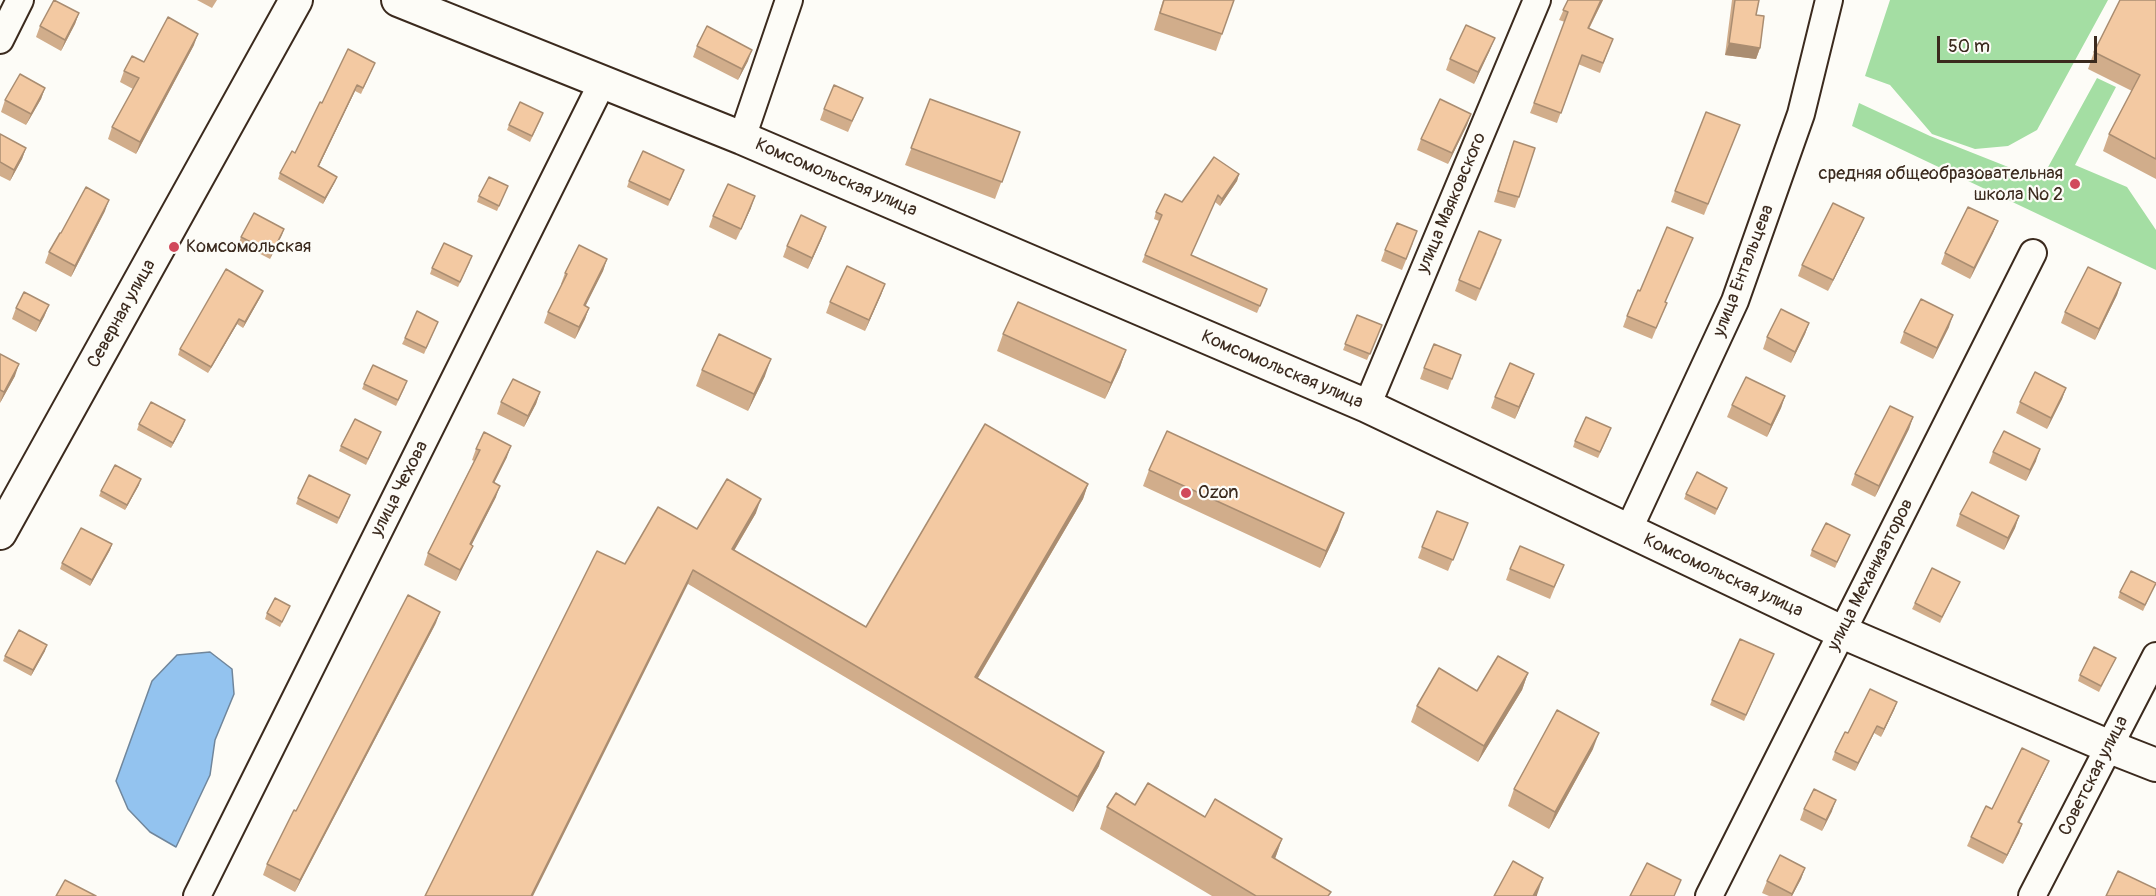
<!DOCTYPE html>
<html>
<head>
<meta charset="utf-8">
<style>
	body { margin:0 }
	#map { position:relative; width:2156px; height:896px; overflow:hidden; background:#fdfcf7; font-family:Pangolin,sans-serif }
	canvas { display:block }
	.scale { position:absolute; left:1937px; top:36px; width:160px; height:27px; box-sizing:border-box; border:3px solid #3b2a1e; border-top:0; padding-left:8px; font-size:18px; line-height:21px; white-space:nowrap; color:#3b2a1e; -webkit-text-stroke:4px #fdfcf7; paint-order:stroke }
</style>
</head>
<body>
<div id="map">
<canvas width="2156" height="896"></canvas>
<div class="scale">50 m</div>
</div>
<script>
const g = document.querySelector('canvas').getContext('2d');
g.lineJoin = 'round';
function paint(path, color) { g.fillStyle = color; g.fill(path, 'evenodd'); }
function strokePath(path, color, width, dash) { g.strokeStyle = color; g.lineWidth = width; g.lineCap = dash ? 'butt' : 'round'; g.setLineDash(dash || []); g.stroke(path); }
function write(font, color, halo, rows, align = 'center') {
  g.font = font + ' Pangolin,sans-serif'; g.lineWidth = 4.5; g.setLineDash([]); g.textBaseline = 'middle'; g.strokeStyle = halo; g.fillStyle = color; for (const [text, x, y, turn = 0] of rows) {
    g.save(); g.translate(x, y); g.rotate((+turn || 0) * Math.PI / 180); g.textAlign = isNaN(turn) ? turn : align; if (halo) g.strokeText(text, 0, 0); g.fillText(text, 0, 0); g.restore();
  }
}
paint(new Path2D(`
	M1890,0H2108L2037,130L2008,146L1975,149L1932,134L1890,85L1865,76Z
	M2097,78L2116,87L2075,165L2127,187L2156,230V270L1852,126L1859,103L1930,136L2041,180Z`), '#a4dea3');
const water = new Path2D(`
	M210,652L232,669L234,694L215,740L210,775L176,847L150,832L128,809L116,781L152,681L177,655Z`);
paint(water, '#93c3ef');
strokePath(water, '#70869b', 1.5);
const minor = new Path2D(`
	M0,40L20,0
	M742,138L789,0
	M1367,406L1537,0
	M1628,531L1735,301L1801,114L1829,0
	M197,896L603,81
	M1709,896L2033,253
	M2032,896L2156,656`);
const tertiary = new Path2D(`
	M398,0L742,138L1367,406L1842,632L2110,747L2156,765
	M0,533L296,0`);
strokePath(minor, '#3b2a1e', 30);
strokePath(tertiary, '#3b2a1e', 36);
strokePath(minor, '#fdfcf7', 26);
strokePath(tertiary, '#fdfcf7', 32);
paint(new Path2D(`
	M197,0H217L212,8Z
	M1163,0H1234L1216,51L1154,30Z
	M1568,0H1603L1589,29L1613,39L1600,73L1578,64L1557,123L1530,113L1565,22L1559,20Z
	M1732,0H1759L1756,15L1760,48L1756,59L1725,55Z
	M2156,0V179L2103,151L2109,134L2132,91L2088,69L2094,52Z
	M79,13L75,24L61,51L36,37L40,26Z
	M194,45L136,154L108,139L112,127L133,89L120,82L124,71L144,62Z
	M697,46L748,61L738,80L693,57Z
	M1490,50L1474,84L1446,70L1450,59Z
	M373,68L361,94L355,91L319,166L337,177L335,182L323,204L278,179L280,173L295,153L322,103Z
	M45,88L41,99L26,125L1,112L5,100Z
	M863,98L848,132L820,120L824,109Z
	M930,99L1020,132L995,199L905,165Z
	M1471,114L1467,125L1448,164L1417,150L1421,139Z
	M541,119L530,142L507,130L509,125Z
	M1740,125L1704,215L1671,202L1675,191Z
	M0,134L26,148L22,159L10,181L0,176Z
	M1510,152L1519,197L1515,208L1494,202Z
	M1239,174L1237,181L1220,206L1215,202L1191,255L1267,289L1257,313L1142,262L1159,221L1154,219L1156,212L1182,202Z
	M682,176L668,206L627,187L629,181Z
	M508,186L497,211L477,202L479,196Z
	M751,208L736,240L709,227L713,216Z
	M105,211L71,277L45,263L49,252L61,233Z
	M1864,218L1859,229L1828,291L1798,276L1802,265Z
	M1998,221L1993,233L1970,279L1941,264L1945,253Z
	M284,229L270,259L239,243L241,237Z
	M822,238L808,269L783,257L787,246Z
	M1413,243L1402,270L1381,261L1385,250Z
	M1688,249L1665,302L1667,303L1652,339L1623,327L1627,316L1640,291Z
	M1497,252L1476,301L1455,291L1459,280Z
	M607,259L603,271L585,306L589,308L585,319L575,339L544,323L548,312L562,285L561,284L565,273Z
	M470,262L458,287L430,274L432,268Z
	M2121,283L2117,295L2095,340L2061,323L2065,312Z
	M885,284L881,295L865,331L826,313L830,302Z
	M261,296L243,328L237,324L208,373L178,355L180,349Z
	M49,305L44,317L36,332L12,319L16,308Z
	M1357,315L1382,325L1367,360L1343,350Z
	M1809,323L1805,334L1791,363L1763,349L1767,337Z
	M436,327L424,354L402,344L405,338Z
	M1949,327L1933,359L1900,343L1904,332Z
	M1003,334L1126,350L1120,367L1105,399L997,351Z
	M0,354L15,376L0,403Z
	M1461,355L1448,390L1420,379L1424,368Z
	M702,370L765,376L748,411L696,386Z
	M1534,374L1515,419L1491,408L1495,397Z
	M364,384L405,387L396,406L362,389Z
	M2066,388L2062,399L2047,429L2016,413L2020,402Z
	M540,392L536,404L524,427L497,414L501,402Z
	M1785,396L1781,408L1767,437L1727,417L1732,405Z
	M1913,417L1909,429L1875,497L1851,485L1855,474Z
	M185,420L171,448L137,430L139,424Z
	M1609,434L1598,458L1573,447L1575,441Z
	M379,438L366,465L339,451L341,446Z
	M476,449L507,457L494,483L496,497L471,545L468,557L456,581L424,565L428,553L474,461L472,460Z
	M1993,452L2036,461L2026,481L1989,463Z
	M1149,470L1338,530L1320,568L1143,486Z
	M1088,484L1083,499L978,678L1099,766L1073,812L688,584L625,564L697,529L756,513L734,551L866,627Z
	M139,485L125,510L99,496L101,491Z
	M1725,493L1715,515L1684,499L1686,494Z
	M298,498L348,501L337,524L296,504Z
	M1960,514L2019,516L2015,528L2004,550L1956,526Z
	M1463,535L1448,571L1418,558L1422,547Z
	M1850,535L1835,568L1810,556L1812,550Z
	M112,544L110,550L90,586L60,569L62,563Z
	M1564,565L1550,599L1506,580L1510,569Z
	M1960,582L1940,623L1912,609L1915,603Z
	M2156,583L2143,611L2118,598L2120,592Z
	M290,606L280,627L265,619L267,613Z
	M436,623L295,892L263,875L267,864L296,811Z
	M45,651L31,676L3,661L5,656Z
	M1774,654L1744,721L1710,705L1712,700Z
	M2116,658L2099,692L2078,681L2080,675Z
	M1528,673L1522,690L1478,762L1411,722L1417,706L1477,691Z
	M1897,702L1894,710L1881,737L1874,733L1855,771L1832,760L1835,752L1848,733Z
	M1593,749L1549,829L1508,806L1514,789Z
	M2049,761L2045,770L2019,823L2022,824L2019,833L2003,864L1967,846L1971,837L1992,809Z
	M1135,805L1205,817L1282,839L1275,859L1329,896H1212L1100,829L1107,807Z
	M1804,809L1832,811L1822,831L1800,820Z
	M1805,868L1801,879L1792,896H1769L1762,893L1767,881Z`), '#d1ad8b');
paint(new Path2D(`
	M1601,0H1603L1584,38L1588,28Z
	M79,13L75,24L61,51L65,40Z
	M198,34L194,45L136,154L140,142Z
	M1495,38L1490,50L1474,84L1478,72Z
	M1729,43L1760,48L1756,59L1725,55Z
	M752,50L748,61L738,80L742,69Z
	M357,85L355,91L316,172L318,166Z
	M45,88L41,99L26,125L31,114Z
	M1471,114L1467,125L1448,164L1452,153Z
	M26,148L22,159L10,181L14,170Z
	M1239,174L1237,181L1220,206L1222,199Z
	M337,177L335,182L323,204L325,198Z
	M755,196L751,208L736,240L741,229Z
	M109,200L105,211L71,277L75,266Z
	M1864,218L1859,229L1828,291L1833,280Z
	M1998,221L1993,233L1970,279L1974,268Z
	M826,227L822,238L808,269L812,258Z
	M284,229L282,235L270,259L272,253Z
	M607,259L603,271L580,317L584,305Z
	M2121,283L2117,295L2095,340L2099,329Z
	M885,284L881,295L865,331L869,320Z
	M263,291L261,296L243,328L245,322Z
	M49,305L44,317L36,332L40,321Z
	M589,308L585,319L575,339L579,327Z
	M1953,315L1949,327L1933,359L1937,348Z
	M239,319L237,324L208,373L211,367Z
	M1809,323L1805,334L1791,363L1795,352Z
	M1126,350L1120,367L1105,399L1111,383Z
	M771,359L765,376L748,411L754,394Z
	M19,364L15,376L0,403L4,392Z
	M1534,374L1530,385L1515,419L1519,407Z
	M2066,388L2062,399L2047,429L2051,418Z
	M540,392L536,404L524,427L528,416Z
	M1785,396L1781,408L1767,437L1771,425Z
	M1913,417L1909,429L1875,497L1879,486Z
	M185,420L183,426L171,448L173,443Z
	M511,446L507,457L489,493L493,482Z
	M2040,449L2036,461L2026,481L2030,470Z
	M141,479L139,485L125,510L127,505Z
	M1088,484L1083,499L970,691L975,677Z
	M500,486L496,497L466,556L470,544Z
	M761,499L756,513L726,564L732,549Z
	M1344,513L1338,530L1320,568L1326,551Z
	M2019,516L2015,528L2004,550L2008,538Z
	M112,544L110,550L90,586L92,580Z
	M473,546L468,557L456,581L460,570Z
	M693,570L688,584L533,896H531Z
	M440,612L436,623L295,892L300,880Z
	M47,645L45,651L31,676L33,670Z
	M1528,673L1522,690L1478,762L1484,746Z
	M1897,702L1894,710L1881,737L1884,729Z
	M1877,726L1874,733L1855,771L1858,763Z
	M1599,733L1593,749L1549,829L1555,812Z
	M1104,752L1099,766L1073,812L1078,797Z
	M2049,761L2045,770L2015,831L2018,822Z
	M1836,800L1832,811L1822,831L1826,820Z
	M2022,824L2019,833L2003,864L2007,855Z
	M1282,839L1274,861L1272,857Z
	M1805,868L1801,879L1792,896H1791Z
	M1543,878L1537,895V896H1533Z`), '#aa8d71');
const building = new Path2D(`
	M54,0L79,13L65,40L40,26Z
	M1164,0H1234L1222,34L1160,13Z
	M1568,0H1601L1588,28L1613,39L1603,63L1582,55L1561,113L1534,103L1568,12L1563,10Z
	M1735,0H1759L1756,15L1764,16L1760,48L1729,43Z
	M2120,0H2156V159L2109,134L2140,75L2094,52Z
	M168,17L198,34L140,142L112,127L139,78L124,71L132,56L144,62Z
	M1466,25L1495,38L1478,72L1450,59Z
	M707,26L752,50L742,69L697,46Z
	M348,49L375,63L363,88L357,85L318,166L337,177L325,198L280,173L292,151L295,153L320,102L322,103Z
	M20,74L45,88L31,114L5,100Z
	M834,85L863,98L852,121L824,109Z
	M930,99L1020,132L1002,182L911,148Z
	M1440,99L1471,114L1452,153L1421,139Z
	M520,102L543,113L532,136L509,125Z
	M1706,112L1740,125L1708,204L1675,191Z
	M0,134L26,148L14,170L0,162Z
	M1514,141L1535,148L1519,197L1498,191Z
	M643,151L684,170L670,200L629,181Z
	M1214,157L1239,174L1222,199L1218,195L1191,255L1267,289L1260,306L1145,255L1162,215L1156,212L1165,194L1182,202Z
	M489,177L508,186L499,206L479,196Z
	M728,184L755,196L741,229L713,216Z
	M86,187L109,200L75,266L49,252L60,233H61Z
	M1833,203L1864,218L1833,280L1802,265Z
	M1968,207L1998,221L1974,268L1945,253Z
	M254,213L284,229L272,253L241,237Z
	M801,215L826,227L812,258L787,246Z
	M1397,223L1417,231L1406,259L1385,250Z
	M1667,227L1693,238L1665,302L1667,303L1656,328L1627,316L1638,290L1640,291Z
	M1479,231L1501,240L1480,289L1459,280Z
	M444,243L472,256L460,282L432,268Z
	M579,245L607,259L584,305L589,308L579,327L548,312L567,274L565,273Z
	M847,266L885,284L869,320L830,302Z
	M2088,267L2121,283L2099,329L2065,312Z
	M226,269L263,291L245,322L239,319L211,367L180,349Z
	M24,292L49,305L40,321L16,308Z
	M1921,299L1953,315L1937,348L1904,332Z
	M1018,302L1126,350L1111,383L1003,334Z
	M1781,309L1809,323L1795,352L1767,337Z
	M417,311L438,322L426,348L405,338Z
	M1357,315L1382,325L1370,354L1345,344Z
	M719,334L771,359L754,394L702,370Z
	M1434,344L1461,355L1452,379L1424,368Z
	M0,354L19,364L4,392L0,390Z
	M1510,363L1534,374L1519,407L1495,397Z
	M373,365L407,381L398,400L364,384Z
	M2035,372L2066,388L2051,418L2020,402Z
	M1746,377L1785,396L1771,425L1732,405Z
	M513,379L540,392L528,416L501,402Z
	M151,402L185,420L173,443L139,424Z
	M1890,406L1913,417L1879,486L1855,474Z
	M1586,417L1611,428L1600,452L1575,441Z
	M355,419L381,432L368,459L341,446Z
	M985,424L1088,484L975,677L1104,752L1078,797L693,570L531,896H425L597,551L625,564L658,507L697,529L727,479L761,499L732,549L866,627Z
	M1167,431L1344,513L1326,551L1149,470Z
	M2004,431L2040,449L2030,470L1993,452Z
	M484,432L511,446L493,482L500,486L470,544L473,546L460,570L428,553L480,450L476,449Z
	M115,465L141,479L127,505L101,491Z
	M1697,472L1727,488L1717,509L1686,494Z
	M309,475L350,495L339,518L298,498Z
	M1972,492L2019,516L2008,538L1960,514Z
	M1437,511L1468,523L1453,560L1422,547Z
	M1826,523L1850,535L1837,562L1812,550Z
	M81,528L112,544L92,580L62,563Z
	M1520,546L1564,565L1554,587L1510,569Z
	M1932,568L1960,582L1942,617L1915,603Z
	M2131,571L2156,583L2145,605L2120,592Z
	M408,595L440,612L300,880L267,864L294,810L296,811Z
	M275,598L290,606L282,622L267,613Z
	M19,630L47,645L33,670L5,656Z
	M1740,639L1774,654L1746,715L1712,700Z
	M2094,647L2116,658L2101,686L2080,675Z
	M1498,656L1528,673L1484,746L1417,706L1439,668L1477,691Z
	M1870,689L1897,702L1884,729L1877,726L1858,763L1835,752L1845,732L1848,733Z
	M1557,710L1599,733L1555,812L1514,789Z
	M2022,748L2049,761L2018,822L2022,824L2007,855L1971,837L1986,806L1992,809Z
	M1148,783L1205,817L1215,799L1282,839L1272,857L1331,892L1328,896H1256L1107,807L1116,793L1135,805Z
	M1814,789L1836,800L1826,820L1804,809Z
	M1780,855L1805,868L1792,894L1767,881Z
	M1513,861L1543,878L1533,896H1494Z
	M1647,863L1681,880L1674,896H1630Z
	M2118,871L2156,889V896H2106Z
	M65,880L96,896H56Z`);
paint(building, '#f3c9a2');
strokePath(building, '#aa8d71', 1.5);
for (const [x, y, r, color] of [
	[2075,184,6,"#d1495b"],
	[174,247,6,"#d1495b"],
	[1186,493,6,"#d1495b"]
]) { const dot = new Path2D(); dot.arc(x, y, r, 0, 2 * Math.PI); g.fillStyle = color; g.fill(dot); strokePath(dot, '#fdfcf7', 2); }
write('18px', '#3b2a1e', '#fdfcf7', [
	["средняя общеобразовательная",2063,174,"right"],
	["школа № 2",2063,195,"right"],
	["Комсомольская",186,247],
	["Ozon",1198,493]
], 'left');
write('18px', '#3b2a1e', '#fdfcf7', [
	["Комсомольская улица",836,178,23],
	["улица Маяковского",1452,203,-67],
	["улица Ентальцева",1744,271,-69],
	["Северная улица",122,314,-61],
	["Комсомольская улица",1282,370,23],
	["улица Чехова",400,489,-63],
	["улица Механизаторов",1871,575,-63],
	["Комсомольская улица",1723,576,25],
	["Советская улица",2094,776,-63]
]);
</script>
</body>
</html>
